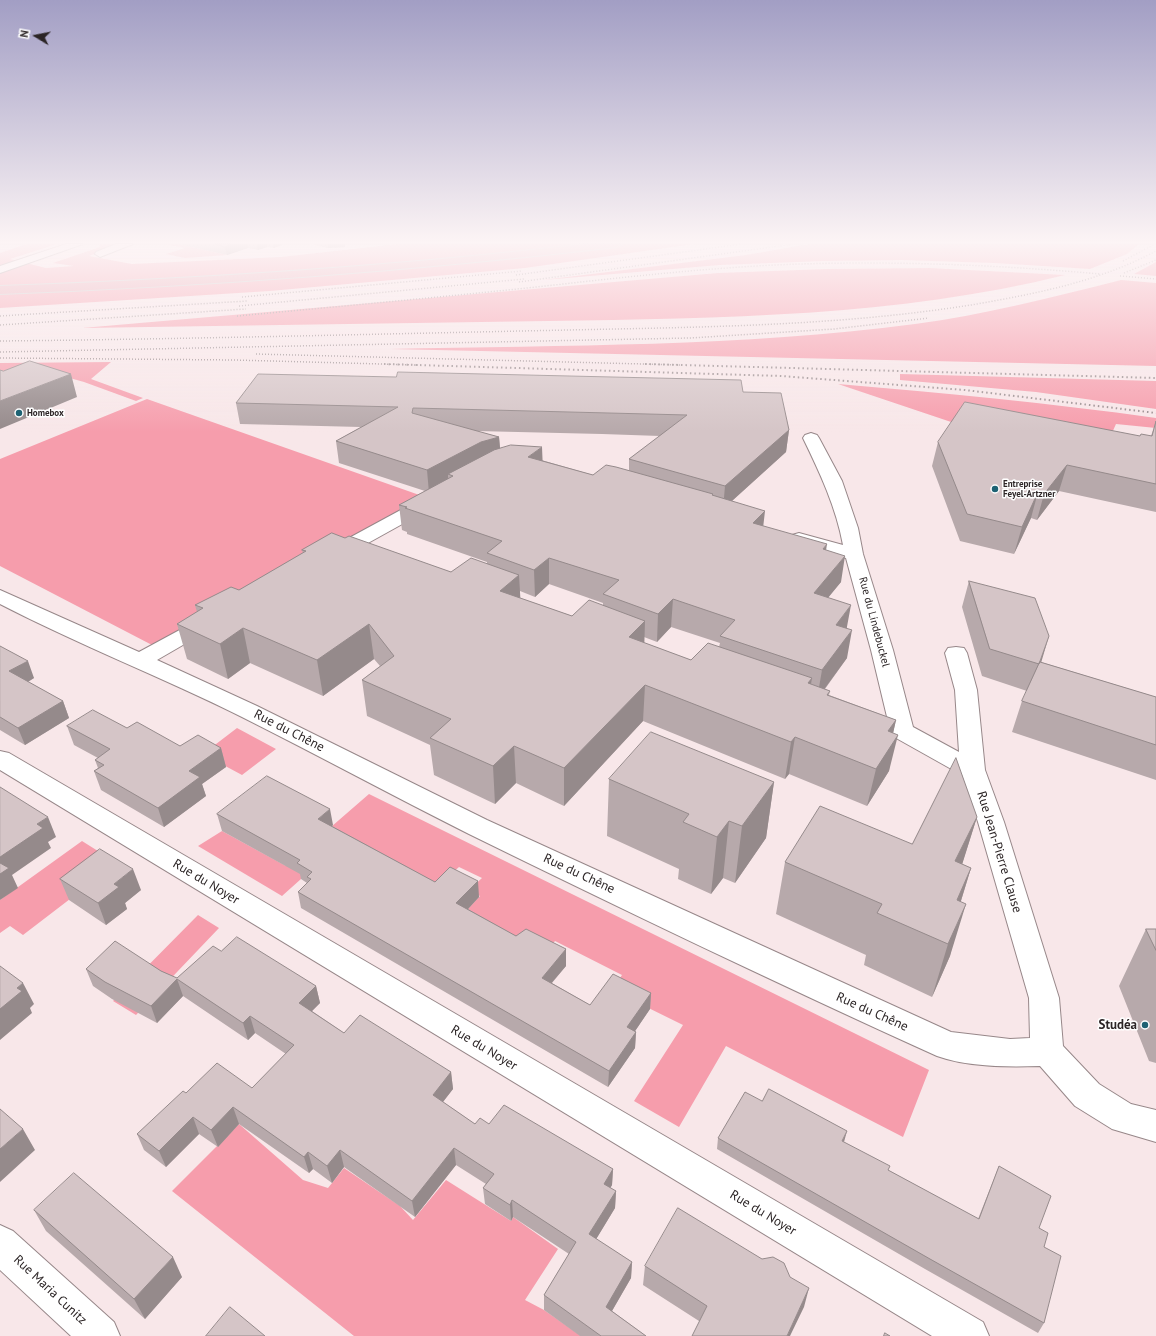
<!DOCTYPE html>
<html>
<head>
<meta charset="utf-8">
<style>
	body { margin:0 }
	#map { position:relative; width:1156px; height:1336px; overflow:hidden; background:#f8e7e9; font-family:"PT Sans",sans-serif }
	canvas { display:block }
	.north { position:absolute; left:16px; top:16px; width:40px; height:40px; -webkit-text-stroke:3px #fff; paint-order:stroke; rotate:280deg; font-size:11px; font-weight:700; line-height:16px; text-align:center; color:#2c2526 }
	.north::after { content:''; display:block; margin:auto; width:14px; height:18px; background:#2c2526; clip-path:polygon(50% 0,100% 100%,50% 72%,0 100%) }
</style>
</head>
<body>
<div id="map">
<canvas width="1156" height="1336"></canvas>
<div class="north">N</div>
</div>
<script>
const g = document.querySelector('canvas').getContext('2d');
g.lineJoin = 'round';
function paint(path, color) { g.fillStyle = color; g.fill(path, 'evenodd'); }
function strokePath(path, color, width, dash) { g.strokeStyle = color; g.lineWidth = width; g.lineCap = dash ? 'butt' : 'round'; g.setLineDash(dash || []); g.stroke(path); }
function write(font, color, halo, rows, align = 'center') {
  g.font = font + ' "PT Sans",sans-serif'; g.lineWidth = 3; g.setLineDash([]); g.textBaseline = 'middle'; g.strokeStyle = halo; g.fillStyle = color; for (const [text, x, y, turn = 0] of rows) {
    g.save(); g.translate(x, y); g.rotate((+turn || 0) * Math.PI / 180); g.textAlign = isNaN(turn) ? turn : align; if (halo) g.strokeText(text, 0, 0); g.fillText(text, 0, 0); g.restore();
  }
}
paint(new Path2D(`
	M26,244H57L10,259L46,268L74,266L53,263L100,247L99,244H122L89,256L132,264L281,257L397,244H694L525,268L270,291L0,308V253Z
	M165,244H179L227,255L185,258L166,254L185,248Z
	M809,244H1139L1127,254L1090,269L994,263L901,260L823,261L720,265L543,280L746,255Z
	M1156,262V276L1134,274Z
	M930,268L1065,275C896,317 722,318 548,321C393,323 237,326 82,328L718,273L826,269Z
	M1121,280L1156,283V366L390,349C565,345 741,347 915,324C984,315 1053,297 1121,280Z
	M111,362L91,379L143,398L136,401L84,382L59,375L0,391V363Z
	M900,374L1156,381V409L1036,392L900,380Z
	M838,384C944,393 1050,403 1156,418V428L1116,424L1103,453L960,425Z
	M147,399L425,497L152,645L0,566V459Z
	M237,728L276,749L242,775L203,754Z
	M369,794L929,1070L903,1137L726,1046L679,1127L634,1101L683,1025L612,990L622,975L555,941L544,954L464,913L480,896L468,891L482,878L459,867L436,888L339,845L282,896L198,846L222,831L286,866Z
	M82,841L117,863L23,935L10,926L0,933V900Z
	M198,915L219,928L136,1015L113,1001Z
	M239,1124L303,1180L328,1188L344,1168L400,1206L413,1220L446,1180L511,1221L513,1217L558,1249L525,1300L544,1310L581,1336H354L172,1191Z`), '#f69dac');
const minor = new Path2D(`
	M116,244H133L100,257L95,254L96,252Z
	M811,433L817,435L819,438L842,481L858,528L863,554L893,650L913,727L959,752L955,690L945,653L948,648L956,647L964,648L967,653L977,690L985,770L1004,822L1059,998L1063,1046L1099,1084L1131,1104L1156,1110V1142L1112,1129L1075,1106L1040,1066C1007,1067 967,1067 937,1056C780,985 624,910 469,834C393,796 318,755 242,717C162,677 79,645 0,604V590L139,652L200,619L207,617L214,619L217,623L214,627L157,660L257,706L487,820L951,1032L1010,1039L1030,1038L1029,998L978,822L962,775L896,738L856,730L852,725L856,720L864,717L888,721L871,650L846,558L792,543L790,539L792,535L799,533L843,545C836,507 820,473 803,438L805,435Z
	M427,498L433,499L436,503L433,507L341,558L334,560L327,558L325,554L327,550L421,499Z
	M0,751L9,753L983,1322L989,1336H932L0,770Z
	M0,1225L13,1231L114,1322L120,1336H71L0,1270Z`);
const tertiary = new Path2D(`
	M66,244H83L0,273V266Z`);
const trunk = new Path2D(`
	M585,244H622L617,247C412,271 206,286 0,294V286C195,279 390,267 585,244Z`);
strokePath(minor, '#978789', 2);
strokePath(tertiary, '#978789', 2);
strokePath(trunk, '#cccbcb', 2);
paint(minor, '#fff');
paint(tertiary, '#fff');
paint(trunk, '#e7a2ae');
strokePath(new Path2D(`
	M1123,261L1155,244
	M1124,273L1156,260
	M516,275L742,244
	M1120,276L1156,279
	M519,282L794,244
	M242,297L522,271
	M239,306L524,279
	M0,316L247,301
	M237,316C334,307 430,298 527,288C618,278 709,267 800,264C900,261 1000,265 1100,274
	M0,325L246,309
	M0,341C189,339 379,334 568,330C705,327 842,326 977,304C1039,293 1100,281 1156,251
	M0,352L690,338L834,329L929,318
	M256,354L682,365
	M0,358L235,360L418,365`), '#998d8f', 1.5, [1, 2]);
strokePath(new Path2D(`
	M384,364L781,376L965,390L1156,413
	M645,364L1156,378`), '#998d8f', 2, [1.5, 3]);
paint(new Path2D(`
	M179,244H284L274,248L267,247L258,250L248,248L227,255Z
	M310,244H345V247L328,248Z
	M743,392L789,430L786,452L732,501L763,526L826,550L841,582L828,597L847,628V658L825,689L830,691L829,695L896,720L893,733L889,771L867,806L789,774L785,779L643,721L564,806L516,783L495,804L434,775L430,745L367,716L362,680L380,666L374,659L323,696L250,663L228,679L187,659L177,624L197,612L195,605L239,590L303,553L302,550L345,538L451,572L487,564V562L407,534V532L402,530L399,505L425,491L339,463L336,441L361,427L240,424L236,403ZM476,431L602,434L660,436L629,459V470L593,475L500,448L499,437ZM549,584L603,603V605L572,616L520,598V591L535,597ZM671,627L720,643L719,647L691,660L644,643V637L657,642Z
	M1156,421V512L1059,491L1037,520L1031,518L1014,554L960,541L932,466L938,442L1151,436Z
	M969,581L1041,662L1156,697V780L1012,732L1022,701L1027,691L982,676L962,607Z
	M0,646L34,678L28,682L63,701L69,718L25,745L0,730Z
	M67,726L127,728L180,746L221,748L226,767L202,784L206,796L164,827L101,790L94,771L98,768L95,760L98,758L74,745Z
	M609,779L774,782L766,838L735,883L723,878L711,894L678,879L679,869L607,836Z
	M217,814L333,825L332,826L435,882L479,897L468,909L516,936L566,949V966L552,983L590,1005L651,993L650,1009L635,1031L636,1032L635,1048L608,1087L301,908L298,892L307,883L301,879L300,874L222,831Z
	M977,817L962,864L971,868L961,901L950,956L932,997L864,965L866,955L776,914L785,862L912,844Z
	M60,879L141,890L125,903L127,909L106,925L69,900Z
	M1146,929H1156V1063L1149,1061L1119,986Z
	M221,951L316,986L320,1003L312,1011L344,1033L451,1072L453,1089L443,1102L475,1124H489L613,1169L612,1185L610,1188L616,1191L615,1208L596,1239L632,1262L631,1278L612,1311L646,1336H580L544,1310V1295L569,1254L513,1217L511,1221L485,1204L483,1188L486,1184L456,1165L415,1217L344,1167L332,1183L313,1169L309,1173L239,1124L218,1147L199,1134L166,1167L144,1150L137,1134L186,1093L252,1088L286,1054L255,1033L248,1040L183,996L157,1023L112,999L93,986L86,969L161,971L177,978Z
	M718,1138L844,1142L888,1170L978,1219L999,1166L1039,1228L1044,1247V1323L1038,1333L925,1269L717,1149Z
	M34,1210L182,1277L145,1319L46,1231Z
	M645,1266L804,1307L699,1321L643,1285Z`), '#b7a9ab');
paint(new Path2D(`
	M231,244H248V248L227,255L225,247Z
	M257,244H267V247L258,250Z
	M273,244H284L274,248Z
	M328,244H345V247L328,248Z
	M71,374L77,397L0,429V401Z
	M789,430L786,452L723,509L725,486Z
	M499,437L501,459L453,476L448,474V482L429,493L427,470L481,442Z
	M542,447L543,471L528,457Z
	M1067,465L1059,491L1037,520L1044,494Z
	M1038,492L1031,518L1014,554L1022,527Z
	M765,511L762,537L753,523Z
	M827,544L823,571V549Z
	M845,556L841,582L810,620L814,593Z
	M549,558V584L535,597L534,570Z
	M519,575L521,609L500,591Z
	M673,599L671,627L657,642L658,614Z
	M851,605L846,632L836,625Z
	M645,621L644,655L629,637Z
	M369,624L374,659L323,696L317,660Z
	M243,628L250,663L228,679L220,644Z
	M852,630L847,658L817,699L822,670Z
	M1049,636L1041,663L1039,664Z
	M28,661L34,678L16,689L9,671Z
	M812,678L806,714L808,683Z
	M645,685L643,721L564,806V768Z
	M63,701L69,718L25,745L18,728Z
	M896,720L890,747L898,735L889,771L867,806L876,769L888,731Z
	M795,737L789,774L785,779L791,742Z
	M514,746L516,783L495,804L493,766Z
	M221,748L226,767L202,784L206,796L164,827L158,808L189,771Z
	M774,782L766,838L735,883L742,826Z
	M330,809L333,825L322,835L318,819Z
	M48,817L56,837L48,842L51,848L12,875L18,888L0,900V857L37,824Z
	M977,817L961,868L955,861Z
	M729,821L723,878L711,894L717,837Z
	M971,868L955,920L957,900Z
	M133,869L141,890L125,903L127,909L106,925L98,903L114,884Z
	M478,881L479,897L458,920L456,903Z
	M966,904L950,956L932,997L948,944Z
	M566,949V966L542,994V978Z
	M177,979L183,996L157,1023L151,1006Z
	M23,983L34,1004L30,1008L32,1013L0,1040V1009L17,988Z
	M316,986L320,1003L303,1020L299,1003Z
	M651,993L650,1009L627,1043V1027Z
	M250,1016L255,1033L248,1040L243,1023Z
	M636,1032L635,1048L608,1087L609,1071Z
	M451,1072L453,1089L435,1112L433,1095Z
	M233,1107L239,1124L218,1147L211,1130Z
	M193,1117L199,1134L166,1167L159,1151Z
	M23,1129L35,1150L0,1182V1149Z
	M847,1131L844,1142L842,1141Z
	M454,1148L456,1165L415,1217L412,1201Z
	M340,1150L344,1167L332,1183L327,1166Z
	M308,1152L313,1169L309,1173L304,1157Z
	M613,1169L612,1185L603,1201L604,1184Z
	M616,1191L615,1208L589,1251V1234Z
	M512,1200L513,1217L511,1221L510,1205Z
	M173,1257L182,1277L145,1319L134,1299Z
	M632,1262L631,1278L605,1323L606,1307Z
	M809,1288L804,1307L790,1336H787Z`), '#958a8b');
const building = new Path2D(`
	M216,244H231L225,247Z
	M30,361L71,374L0,401V370L3,371Z
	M398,372L741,380L743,392L781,393L789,430L725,486L629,459L687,415L413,408L412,413L499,437L481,442L427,470L336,441L398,407L236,403L258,374L396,377Z
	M965,402L1140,436L1141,434L1152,436L1156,421V484L1067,465L1044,494L1038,492L1022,527L967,514L938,442Z
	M511,445L542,447L528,457L593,475L606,465L616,467L713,494L712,495L765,511L753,523L827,544L823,549L845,556L814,593L851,605L836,625L852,630L822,670L720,636L735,620L673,599L658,614L603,594L619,580L549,558L534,570L487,553L502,541L405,508L407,507L399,505L453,476L448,474L494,450Z
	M332,533L345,538L349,536L451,572L471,558L519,575L500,591L572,616L589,600L645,621L629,637L691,660L708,643L812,678L808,683L830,691L827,695L896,720L888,731L898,735L876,769L795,737L791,742L645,685L564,768L514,746L493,766L430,738L451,719L362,680L394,656L369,624L317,660L243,628L220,644L177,624L203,608L195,605L231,587L239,590L306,551L302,550Z
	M969,581L1035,598L1049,636L1039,664L990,649Z
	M0,646L28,661L9,671L63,701L18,728L0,717Z
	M1040,662L1156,697V745L1022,701Z
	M93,710L127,728L137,722L180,746L198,735L221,748L189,771L200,777L158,808L94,771L104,765L95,760L110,749L67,726Z
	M651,732L774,782L742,826L729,821L717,837L683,822L689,814L609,779Z
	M956,758L977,817L955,861L971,868L957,900L966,904L948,944L877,913L882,904L785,862L820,806L912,844Z
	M267,776L330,809L318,819L435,882L450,867L478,881L456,903L516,936L526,929L566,949L542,978L590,1005L613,974L651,993L627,1027L636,1032L609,1071L298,892L311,879L307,877L312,872L297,863L300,860L217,814Z
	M0,787L48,817L37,824L43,828L0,857Z
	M100,849L133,869L114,884L119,887L98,903L60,879Z
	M0,863L9,868L0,874Z
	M1146,929H1156V950Z
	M237,937L316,986L299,1003L344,1033L360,1015L451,1072L433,1095L475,1124L480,1118L489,1124L504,1105L613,1169L604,1184L616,1191L589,1234L632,1262L606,1307L646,1336H601L544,1295L576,1242L512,1200L510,1205L483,1188L494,1174L454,1148L412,1201L340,1150L327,1166L308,1152L304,1157L233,1107L211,1130L193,1117L159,1151L137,1134L183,1091L186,1093L217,1063L252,1088L294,1045L250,1016L243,1023L177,979L151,1006L105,982L86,969L115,941L161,971L177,978L213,946L221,951Z
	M0,966L23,983L17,988L22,991L0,1009Z
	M769,1089L847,1131L842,1141L890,1166L888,1170L979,1219L999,1166L1051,1196L1039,1228L1048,1233L1044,1247L1061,1256L1044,1323L930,1259L718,1138L745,1092L762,1101Z
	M0,1109L23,1129L0,1149Z
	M74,1173L173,1257L134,1299L34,1210Z
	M678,1208L762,1259L773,1257L784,1263L790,1277L809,1288L787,1336H692L707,1306L645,1266Z
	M230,1307L265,1336H206Z
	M885,1333L890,1336H884Z`);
paint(building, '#d5c5c7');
strokePath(building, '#958a8b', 1);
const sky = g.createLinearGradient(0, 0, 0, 432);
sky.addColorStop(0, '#a29ec4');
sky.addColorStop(0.56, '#fcf4f5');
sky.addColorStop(1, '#fcf4f500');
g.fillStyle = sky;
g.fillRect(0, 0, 1156, 432);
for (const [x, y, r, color] of [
	[19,413,4,"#1d6273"],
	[995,489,4,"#1d6273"],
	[1145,1025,4,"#1d6273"]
]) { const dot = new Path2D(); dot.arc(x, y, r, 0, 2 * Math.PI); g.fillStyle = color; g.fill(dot); strokePath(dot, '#fff', 1.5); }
write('bold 9px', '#2c2526', '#fff', [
	["Homebox",27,413],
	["Entreprise",1003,484],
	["Feyel-Artzner",1003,494]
], 'left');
write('11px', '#2c2526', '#fff', [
	["Rue du Lindebuckel",874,622,75]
]);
write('13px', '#2c2526', '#fff', [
	["Rue du Chêne",289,731,27],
	["Rue Jean-Pierre Clause",999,852,73],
	["Rue du Chêne",579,874,25],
	["Rue du Noyer",206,882,31],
	["Rue du Chêne",872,1012,24],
	["Rue du Noyer",484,1048,31],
	["Rue du Noyer",763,1213,31],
	["Rue Maria Cunitz",50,1290,43]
]);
write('bold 13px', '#2c2526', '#fff', [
	["Studéa",1137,1025]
], 'right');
</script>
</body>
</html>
